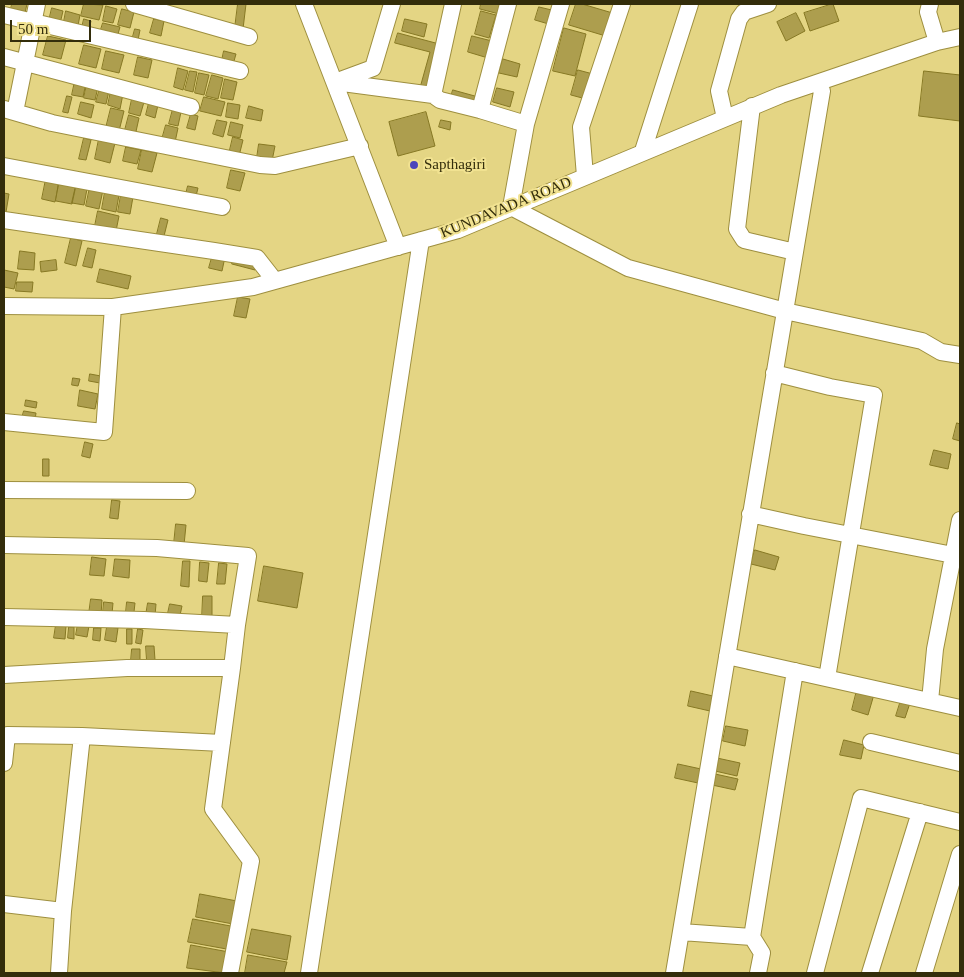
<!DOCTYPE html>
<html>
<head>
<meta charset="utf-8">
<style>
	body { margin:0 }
	#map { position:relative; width:964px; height:977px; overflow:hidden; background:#e4d584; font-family:Georgia,serif }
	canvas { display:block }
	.frame { position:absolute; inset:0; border:5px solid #332d0b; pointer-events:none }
	.scale { position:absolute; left:10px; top:20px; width:81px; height:22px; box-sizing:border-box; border:2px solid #332d0b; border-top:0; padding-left:6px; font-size:15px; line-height:18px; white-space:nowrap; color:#332d0b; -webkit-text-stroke:4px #f1e291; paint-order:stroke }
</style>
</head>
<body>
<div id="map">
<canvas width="964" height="977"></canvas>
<div class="frame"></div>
<div class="scale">50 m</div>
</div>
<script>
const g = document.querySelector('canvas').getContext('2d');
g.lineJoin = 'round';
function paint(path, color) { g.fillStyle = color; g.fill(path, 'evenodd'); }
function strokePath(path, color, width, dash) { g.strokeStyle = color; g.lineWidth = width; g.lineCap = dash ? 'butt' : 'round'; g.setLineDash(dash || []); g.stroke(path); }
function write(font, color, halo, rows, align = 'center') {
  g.font = font + ' Georgia,serif'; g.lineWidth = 4; g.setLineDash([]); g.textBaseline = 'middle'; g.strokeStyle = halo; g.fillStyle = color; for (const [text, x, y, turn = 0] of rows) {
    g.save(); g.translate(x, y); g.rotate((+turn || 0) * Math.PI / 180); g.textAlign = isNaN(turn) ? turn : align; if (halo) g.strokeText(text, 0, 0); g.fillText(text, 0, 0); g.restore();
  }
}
const building = new Path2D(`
	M12,4H27L24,17L10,14Z
	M84,4L103,5L99,20L81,16Z
	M238,4H246L243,29L235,28Z
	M481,4H501L499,14L480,9Z
	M576,4H582L616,14L609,37L569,25Z
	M833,4L839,21L810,31L804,13Z
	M106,6L117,9L113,23L103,21Z
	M539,7L556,11L552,25L535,20Z
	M52,8L63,11L59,28L48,25Z
	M122,9L134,12L130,28L118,25Z
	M66,11L80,15L77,31L63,27Z
	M481,11L496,15L489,38L475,34Z
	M796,13L805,31L786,41L777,22Z
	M84,19L91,21L88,34L81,32Z
	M154,19L164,21L161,36L150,33Z
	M405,19L427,24L424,37L402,31Z
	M103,23L120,27L116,41L99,36Z
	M564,28L586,34L575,76L553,71Z
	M135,29L140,30L137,45L131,44Z
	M398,33L443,45L429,98L418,95L430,52L395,43Z
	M48,36L66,40L61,59L43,55Z
	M472,36L492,41L488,58L468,52Z
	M84,45L101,49L96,68L79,64Z
	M106,51L124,55L119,73L102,69Z
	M224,51L236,54L232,68L221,65Z
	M138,57L152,60L148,78L134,75Z
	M503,59L520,64L517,77L499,73Z
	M178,68L188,71L183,90L174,87Z
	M578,70L593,74L586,99L571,95Z
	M190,71L197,72L193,92L185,90Z
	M924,71L960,75V121L919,116Z
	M199,73L209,75L204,95L195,93Z
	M212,75L223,78L218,99L206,96Z
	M225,79L237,82L233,100L221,98Z
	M75,81L86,83L83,97L72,95Z
	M87,84L98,87L95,100L84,98Z
	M100,88L109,91L106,104L96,102Z
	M497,88L514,92L510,107L493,102Z
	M453,90L482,98L479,112L449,104Z
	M111,91L123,94L120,109L108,105Z
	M67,96L72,97L68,113L63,112Z
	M204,97L225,102L221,116L200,111Z
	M132,99L144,102L140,116L129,113Z
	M81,102L94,105L91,118L78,114Z
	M149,103L158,105L155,118L146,115Z
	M228,103L240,105L238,119L226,117Z
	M249,106L263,110L261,121L246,118Z
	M111,108L124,111L119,131L106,128Z
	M173,109L181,112L178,126L169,124Z
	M426,112L435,146L398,156L389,122Z
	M191,114L198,116L195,130L187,128Z
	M129,115L139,118L135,136L124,134Z
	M217,120L227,122L223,137L213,134Z
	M441,120L451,122L450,130L439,127Z
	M231,122L243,125L240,138L228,135Z
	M166,125L178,128L174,147L161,143Z
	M233,137L243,140L239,156L229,154Z
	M84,138L91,140L86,160L79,159Z
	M99,139L115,143L110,163L95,159Z
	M259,144L275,146L272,161L257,158Z
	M126,147L141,150L137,164L123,161Z
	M142,150L157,153L152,172L138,169Z
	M231,170L245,173L240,191L227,188Z
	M46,179L59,182L55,202L42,199Z
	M59,182L76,185L72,204L56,201Z
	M76,186L87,189L84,205L72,203Z
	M188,186L198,188L195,200L185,198Z
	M90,187L103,190L99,209L86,206Z
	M105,192L119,195L116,212L102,209Z
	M4,193L9,194L6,212L4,211Z
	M121,195L133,197L130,214L118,212Z
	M98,211L119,216L115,236L94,231Z
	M161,218L168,220L163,240L156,238Z
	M71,238L82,241L76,266L65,263Z
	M88,248L96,250L92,268L83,266Z
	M20,251L35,253L34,270L18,269Z
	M213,254L225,257L222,271L209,268Z
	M234,257L257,262L255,270L232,264Z
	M56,260L57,270L41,272L40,262Z
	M100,269L131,276L128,289L97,282Z
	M4,270L18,273L14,289L4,287Z
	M17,282H33L32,292L16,291Z
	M238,297L250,299L246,318L234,316Z
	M90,374L101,376L100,383L89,381Z
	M73,378L80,379L78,386L72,385Z
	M80,390L98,394L95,409L78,406Z
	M26,400L37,402L36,408L25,406Z
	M24,411L36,413L35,420L22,418Z
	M957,423L960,424V441L953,439Z
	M85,442L93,444L90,458L82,456Z
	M934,450L951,454L948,469L930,465Z
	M43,459H49V476H43Z
	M112,500L120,501L118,519L110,518Z
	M176,524L186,525L184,545L174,544Z
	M755,550L779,557L775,570L751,564Z
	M92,557L106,559L104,576L90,575Z
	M115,559L130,560L129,578L113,576Z
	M183,561H190L189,587L181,586Z
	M200,562L209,563L207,582L199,581Z
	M219,563L227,564L225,584H217Z
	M264,566L303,573L297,608L258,601Z
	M203,596H212V619H202Z
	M91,599L102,600L101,615L89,614Z
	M104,602L113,603L112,614L103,613Z
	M127,602L135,603L134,612H126Z
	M148,603L156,604L155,616L146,615Z
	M170,604L182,606L179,620L167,618Z
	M78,624L89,626L87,637L76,635Z
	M56,625L66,626L65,639L54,638Z
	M69,627H74V639L68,638Z
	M107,627L118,628L116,642L105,640Z
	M94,628H101L100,641L93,640Z
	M127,629H132V644H127Z
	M138,629L143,630L141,644L136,643Z
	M146,646H154L155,660L147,661Z
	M132,649H140V661H131Z
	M858,686L875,691L868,715L852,710Z
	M691,691L713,696L710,711L688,706Z
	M902,697L911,700L905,718L896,716Z
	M726,726L748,730L745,746L723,741Z
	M844,740L864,745L861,759L840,755Z
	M717,758L740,763L737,776L715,771Z
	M678,764L701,769L698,783L675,778Z
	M715,774L738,779L735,790L712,785Z
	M200,894L237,901L233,924L196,917Z
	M193,919L236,927L232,950L188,942Z
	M252,929L291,936L287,960L247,952Z
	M191,945L229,952L225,973L187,968Z
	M248,955L287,962L284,973H245Z`);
paint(building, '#ad9e4e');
strokePath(building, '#867824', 1);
const minor = new Path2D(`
	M134,4L249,37
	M304,4L398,247
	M392,4L373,68L335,82L433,95L440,100L480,110L526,124
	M561,4L526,124L511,207L628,268L785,311L922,341L941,352L960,355
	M930,4L928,12L937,42
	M4,15L240,71
	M4,57L191,107
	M433,95L453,4
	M752,106L737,229L744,240L795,252
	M4,109L52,123L260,165L275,166L360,146
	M480,110L508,4
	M15,112L37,4
	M725,118L719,91L739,19L744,12L768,4
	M643,151L690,4
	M4,166L222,207
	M585,176L581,127L622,4
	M4,220L214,251L257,258L275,281
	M4,306L113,307L253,287L458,230L781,95L937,42L960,37
	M774,373L830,387L874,395L827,678
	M4,422L104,432L113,307
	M4,490L187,491
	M750,514L804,526L953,555
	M4,545L157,548L248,556L237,625L144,620L4,617
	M727,656L960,708
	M4,675L127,668H232L237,625
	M930,701L935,649L960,520
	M871,742L960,763
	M4,763L7,735L82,736
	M4,904L63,911
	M681,932L752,937
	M59,973L63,911L82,736L222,743
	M230,973L251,861L213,809L232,668
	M309,973L421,240
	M674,973L822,91
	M758,973L762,953L752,937L795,671
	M815,973L861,798L960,822
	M870,973L920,812
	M924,973L960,854`);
strokePath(minor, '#9e8f3f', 18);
strokePath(minor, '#fff', 16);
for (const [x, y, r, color] of [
	[414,165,5,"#4b45bb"]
]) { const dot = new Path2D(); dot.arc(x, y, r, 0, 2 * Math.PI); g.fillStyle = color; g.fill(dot); strokePath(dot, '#f1e291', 2); }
write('15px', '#332d0b', '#f1e291', [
	["Sapthagiri",424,165]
], 'left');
write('15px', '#332d0b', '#f1e291', [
	["KUNDAVADA ROAD",506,208,-22]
]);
</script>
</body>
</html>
